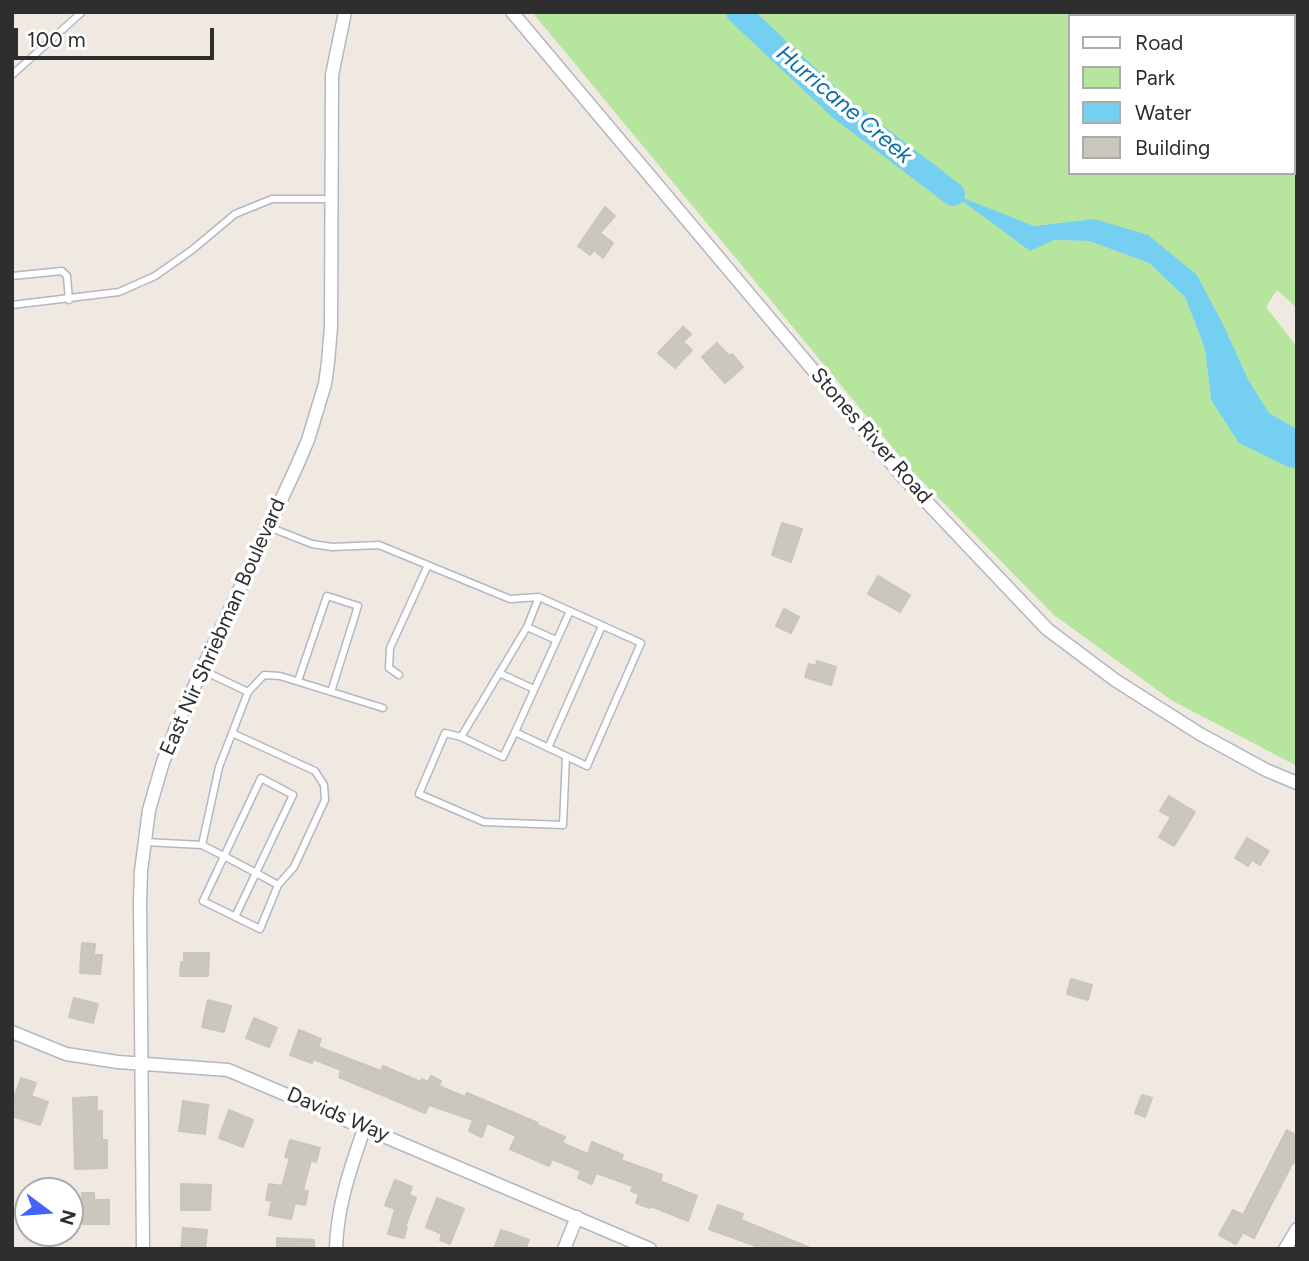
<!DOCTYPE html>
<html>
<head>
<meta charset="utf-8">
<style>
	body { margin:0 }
	#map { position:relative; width:1309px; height:1261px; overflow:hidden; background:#efe9e1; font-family:Figtree,sans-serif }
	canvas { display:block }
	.frame { position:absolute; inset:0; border:14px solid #2e2e2e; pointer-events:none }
	.legend { position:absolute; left:1068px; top:14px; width:228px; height:161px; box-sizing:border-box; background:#fff; border:2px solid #ababab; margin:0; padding:9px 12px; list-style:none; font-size:21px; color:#2e2e2e }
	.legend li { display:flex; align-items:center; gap:14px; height:35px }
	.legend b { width:35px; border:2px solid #ababab }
	.north { position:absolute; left:14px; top:1177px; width:70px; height:70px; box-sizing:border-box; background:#fff; border:2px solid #ababab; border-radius:50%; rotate:106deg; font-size:19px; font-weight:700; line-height:28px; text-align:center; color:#2e2e2e }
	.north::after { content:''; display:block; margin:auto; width:24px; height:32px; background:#4264fb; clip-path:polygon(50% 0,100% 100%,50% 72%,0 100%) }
	.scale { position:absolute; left:14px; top:28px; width:200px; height:32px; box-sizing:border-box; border:4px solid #2e2e2e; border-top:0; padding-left:9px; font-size:21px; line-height:24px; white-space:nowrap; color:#2e2e2e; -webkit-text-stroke:5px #fff; paint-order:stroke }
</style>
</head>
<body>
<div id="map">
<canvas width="1309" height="1261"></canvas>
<div class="frame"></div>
<ul class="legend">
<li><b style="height:9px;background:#fff"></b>Road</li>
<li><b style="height:19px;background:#b6e59e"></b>Park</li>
<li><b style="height:19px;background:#75cff0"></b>Water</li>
<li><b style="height:19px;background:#cbc7bf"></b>Building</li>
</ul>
<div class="north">N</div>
<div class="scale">100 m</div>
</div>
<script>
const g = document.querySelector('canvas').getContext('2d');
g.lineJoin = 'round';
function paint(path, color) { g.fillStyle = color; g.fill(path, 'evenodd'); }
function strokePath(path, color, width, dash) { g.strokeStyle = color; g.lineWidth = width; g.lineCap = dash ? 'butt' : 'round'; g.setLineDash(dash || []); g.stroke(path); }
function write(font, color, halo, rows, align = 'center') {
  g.font = font + ' Figtree,sans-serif'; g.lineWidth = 7; g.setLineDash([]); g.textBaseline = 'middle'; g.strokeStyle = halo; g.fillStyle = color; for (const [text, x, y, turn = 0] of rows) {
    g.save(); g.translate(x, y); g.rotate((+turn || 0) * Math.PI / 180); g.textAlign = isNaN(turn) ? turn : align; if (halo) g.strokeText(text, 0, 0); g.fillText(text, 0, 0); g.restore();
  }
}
paint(new Path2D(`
	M532,12H1297V308L1277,290L1266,307L1297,347V429L1269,413L1248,379L1223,324L1197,275L1094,219L1034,226L956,196L1054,240L1089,241L1149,263L1185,297L1205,349L1211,400L1239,442L1297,470V766L1171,700L1054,615L912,471ZM1069,16H1293V173H1069Z`), '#b6e59e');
paint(new Path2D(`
	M953,194L1034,226L1094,219L1148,235L1197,275L1223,324L1248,379L1269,413L1297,429V469L1288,467L1239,443L1211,400L1205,349L1185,297L1149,263L1089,241L1054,240L1030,251Z`), '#75cff0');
strokePath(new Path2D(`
	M738,12L840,108L953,194`), '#75cff0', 24);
const building = new Path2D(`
	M605,207L615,216L600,233L613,243L603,258L594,250L590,255L578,246Z
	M683,327L691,334L683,342L692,350L675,368L658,353Z
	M717,343L729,356L732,354L743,367L725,383L702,357Z
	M782,523L802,529L791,562L772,555Z
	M878,576L910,595L900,612L868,594Z
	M784,609L799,617L791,633L776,626Z
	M817,661L836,667L831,685L805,677L809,664L816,666Z
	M1169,796L1195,812L1174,846L1159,837L1171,817L1160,811Z
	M1247,838L1269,851L1260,865L1252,860L1248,866L1235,858Z
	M82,943L95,944L94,955H102L100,974L80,973Z
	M184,953H209L208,976H180L181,962H184Z
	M1071,979L1092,985L1088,1000L1067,994Z
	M74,998L98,1004L93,1023L69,1017Z
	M208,1000L231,1006L224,1032L202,1027Z
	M254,1018L277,1028L269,1047L246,1038Z
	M299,1030L321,1039L318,1047L381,1071L383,1066L421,1082L422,1079L428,1082L431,1076L441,1081L439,1086L465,1097L467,1093L538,1123L537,1125L565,1137L562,1143L588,1154L592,1142L623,1155L621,1160L662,1175L660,1181L697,1196L688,1221L651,1206L650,1208L636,1203L639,1194L631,1191L633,1186L596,1173L592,1184L578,1178L581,1171L552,1159L549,1166L510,1149L516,1136L487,1123L482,1137L469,1131L473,1120L429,1105L425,1113L339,1077L341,1070L313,1059L312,1063L290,1055Z
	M21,1078L36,1083L31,1096L48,1102L40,1125L12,1116V1103Z
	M1142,1095L1152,1098L1145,1117L1135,1113Z
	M97,1097V1111H102V1140H107V1168L75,1169L73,1098Z
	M183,1101L208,1105L205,1134L179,1131Z
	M229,1110L253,1120L243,1147L219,1138Z
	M1287,1130L1297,1136V1164L1293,1162L1254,1238L1243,1232L1236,1244L1219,1235L1233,1210L1243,1215Z
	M290,1140L320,1148L316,1162L311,1160L303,1190L308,1191L305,1205L295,1203L291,1219L269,1215L272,1201L266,1200L269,1184L282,1186L290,1158L285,1157Z
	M395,1180L412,1187L409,1195L416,1198L405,1227H407L404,1238L388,1234L395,1209L385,1205Z
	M181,1184L211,1185L210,1210H181Z
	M82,1193H94V1200H109V1224H83Z
	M437,1198L464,1209L450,1244L440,1240L442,1234L426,1227Z
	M718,1205L743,1214L741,1220L813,1249H764L709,1229Z
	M183,1228L207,1230L205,1249H181Z
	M501,1230L529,1240L525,1249H494Z
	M277,1238L314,1240V1249H277Z`);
paint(building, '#cbc7bf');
strokePath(building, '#cbc5ba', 2);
const lane = new Path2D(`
	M12,75L82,12
	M12,276L62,271L67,276L69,300
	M12,305L119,292L155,276L192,250L235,214L272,199H332
	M269,527L312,544L332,547L379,545L510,599L539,597L641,643L587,766L515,732L570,611
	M539,597L527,627L556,640
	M202,670L248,692L264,675L280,676L383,708
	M499,673L534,689
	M399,675L389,668L390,648L428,565
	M298,681L327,596L358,606L331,692
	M515,732L503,757L461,737L527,627
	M232,733L315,771L324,785L325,800L294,867L278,885
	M461,737L445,733L419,794L484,822L563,825L566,756
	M548,748L602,626
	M145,842L202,845L219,767L248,692
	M202,845C228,858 253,871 278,885L260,929L203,901L261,778L293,795L235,917`);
const street = new Path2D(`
	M512,12L903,477L1047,629L1115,680L1200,734L1266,770L1297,783
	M12,1032L66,1054L118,1062L228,1070L650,1249
	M143,1249L140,902L141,871L149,810L163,762L181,715L296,468L308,440L325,384L328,362L331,327L332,75L345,12
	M336,1249C337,1205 351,1167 365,1126
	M564,1249L577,1217
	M1285,1249L1297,1229`);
strokePath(lane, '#b4b7c1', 9);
strokePath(street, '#b4b7c1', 15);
strokePath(lane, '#fff', 6);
strokePath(street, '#fff', 12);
write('21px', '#2e2e2e', '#fff', [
	["Stones River Road",871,436,49],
	["East Nir Shriebman Boulevard",223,627,-66],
	["Davids Way",338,1115,23]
]);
write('italic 23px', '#0d6fa3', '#fff', [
	["Hurricane Creek",844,105,40]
]);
</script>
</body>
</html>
